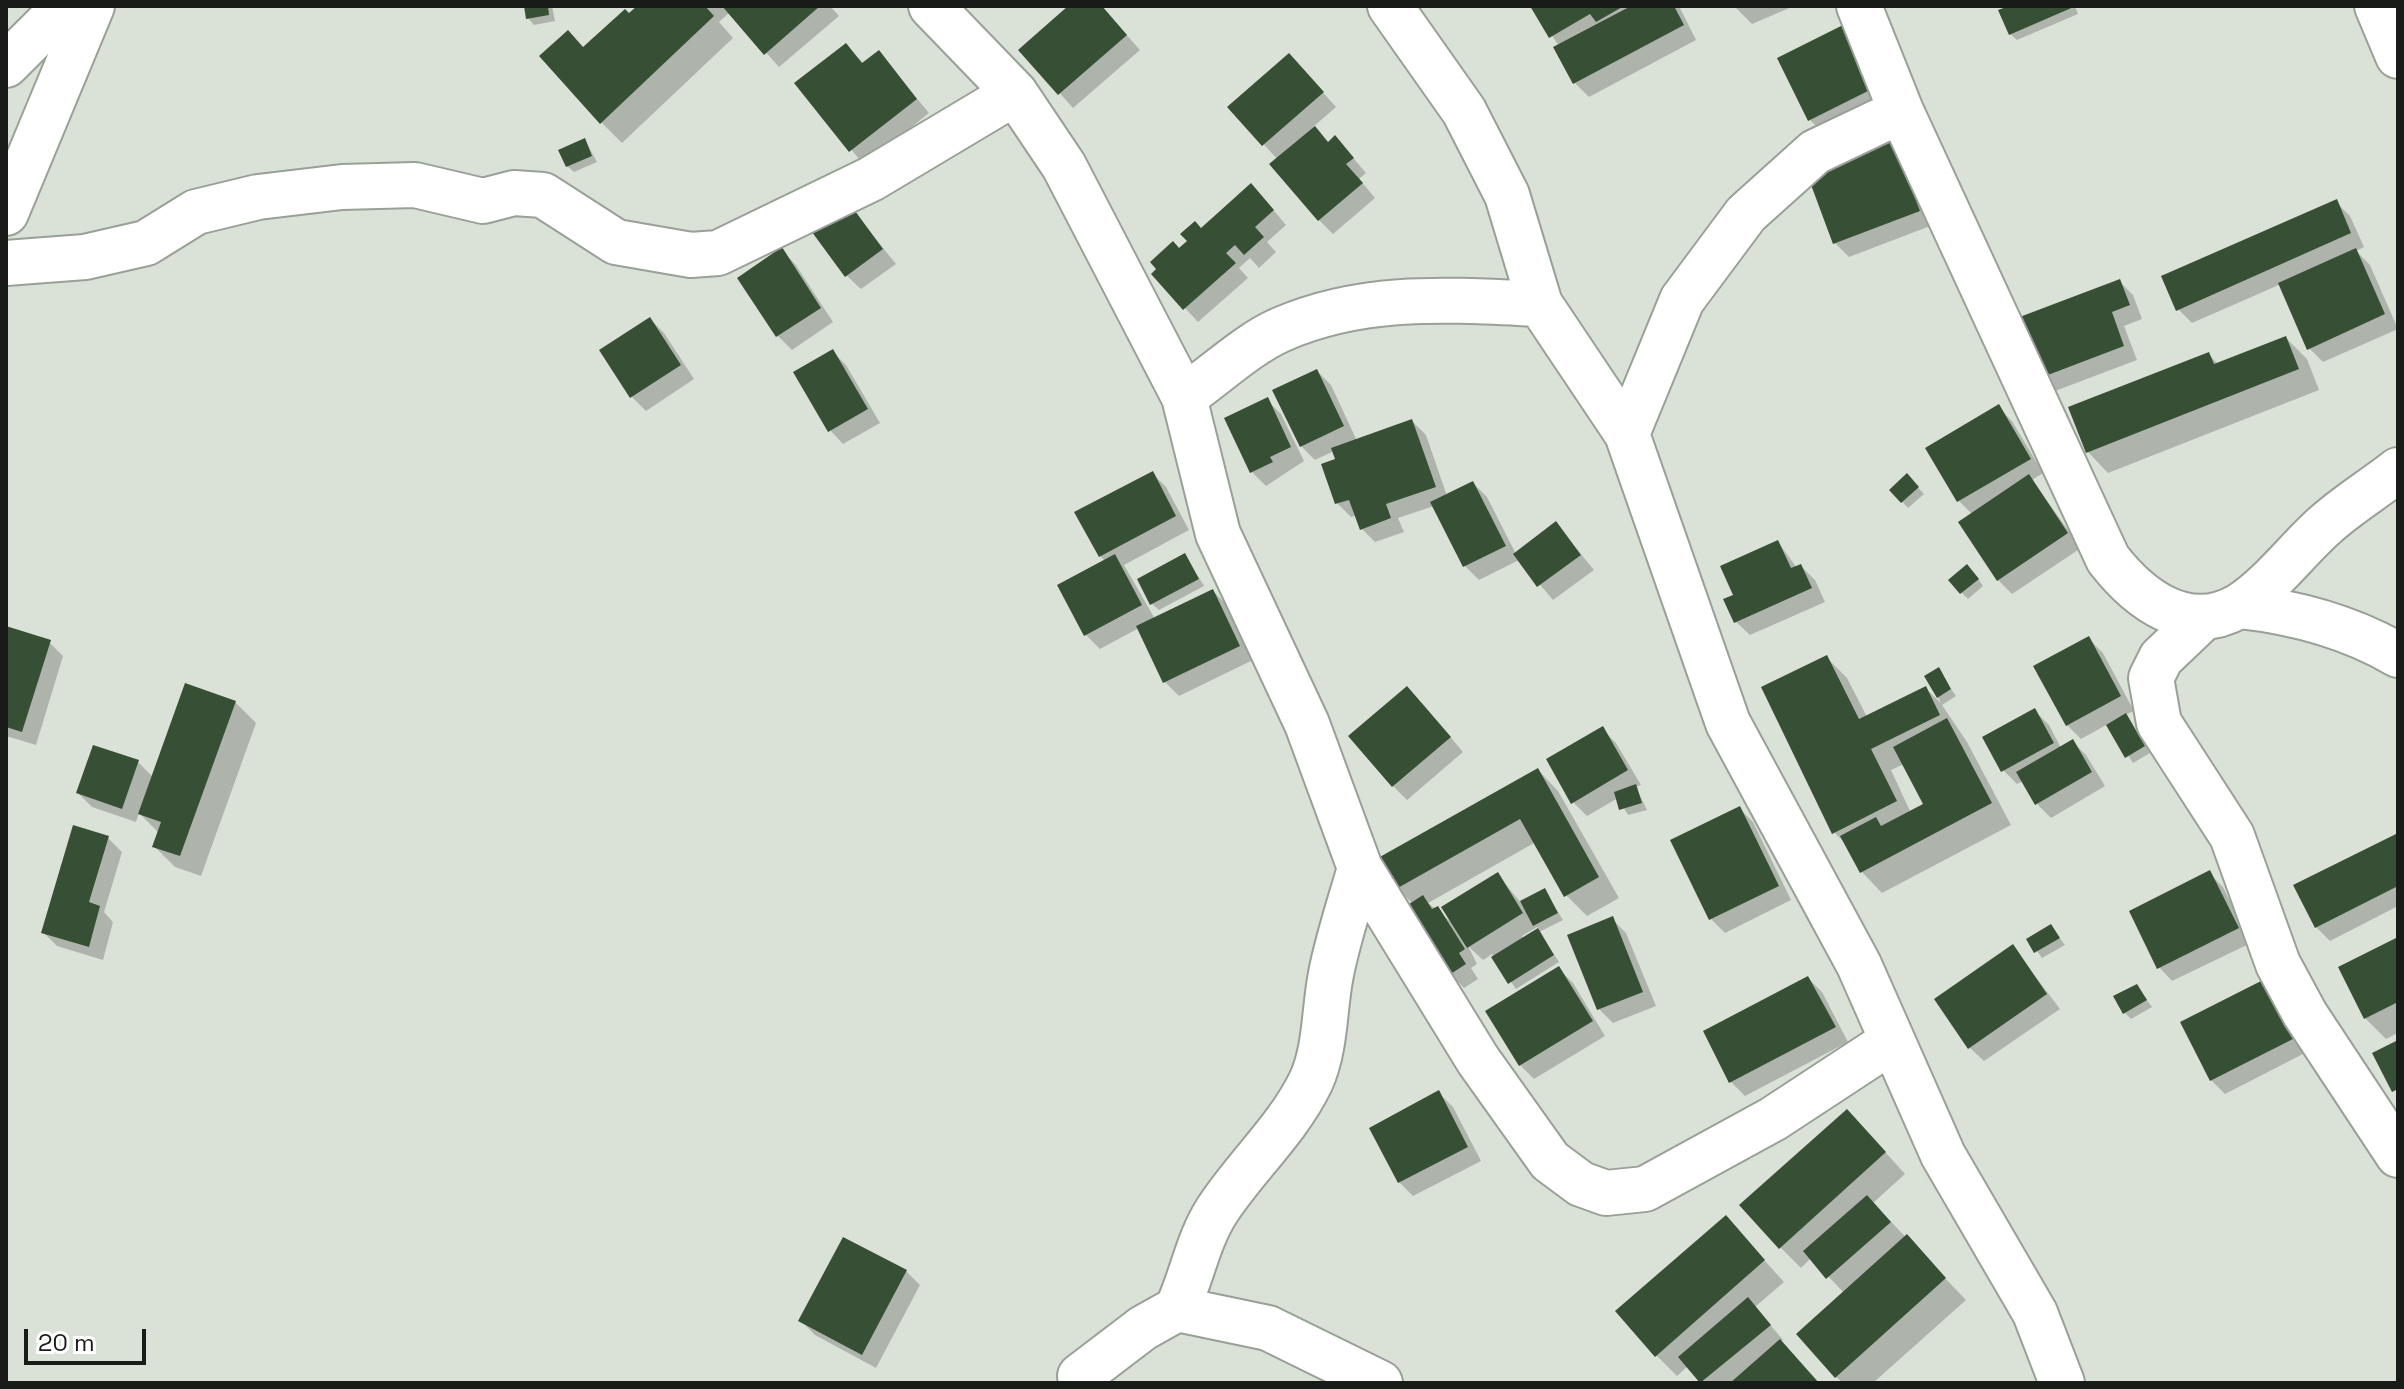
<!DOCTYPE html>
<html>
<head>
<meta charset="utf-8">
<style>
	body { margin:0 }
	#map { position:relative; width:2404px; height:1389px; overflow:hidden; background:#dae2d8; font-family:"Space Grotesk",sans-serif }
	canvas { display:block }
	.frame { position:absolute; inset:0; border:8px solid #181b17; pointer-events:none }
	.scale { position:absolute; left:24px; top:1329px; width:122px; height:36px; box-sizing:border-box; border:4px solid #181b17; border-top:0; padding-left:10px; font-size:24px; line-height:28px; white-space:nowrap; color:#181b17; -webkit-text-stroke:6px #fff; paint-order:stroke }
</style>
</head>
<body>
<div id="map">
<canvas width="2404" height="1389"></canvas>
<div class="frame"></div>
<div class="scale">20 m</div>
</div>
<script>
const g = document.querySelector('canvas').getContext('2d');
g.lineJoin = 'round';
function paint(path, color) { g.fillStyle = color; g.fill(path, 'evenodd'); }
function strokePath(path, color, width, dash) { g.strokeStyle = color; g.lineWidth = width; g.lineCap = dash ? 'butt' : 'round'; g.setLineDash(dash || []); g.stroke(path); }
paint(new Path2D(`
	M526,6H552L555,21L534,25L528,18Z
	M640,6H830L839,16L779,67L730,12L719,22L733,38L622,143L601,122L584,49Z
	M1071,6H1101L1140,50L1073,108L1021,50Z
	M1532,6H1679L1696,40L1589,97L1575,83L1559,46Z
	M1734,6H1794L1752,24Z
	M2014,6H2075L2078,14L2017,40L2010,34Z
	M1857,41L1887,102L1824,134L1810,120Z
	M846,45L864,64L879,53L929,113L864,165L797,84Z
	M1303,70L1336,107L1313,127L1329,143L1348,152L1366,173L1359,179L1375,198L1333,234L1319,220L1278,160L1230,107Z
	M585,140L597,162L574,172L567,166Z
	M1893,143L1933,225L1849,257L1835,243Z
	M1265,200L1286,225L1267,242L1276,252L1259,268L1250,258L1239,268L1248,278L1198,322L1185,308L1179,251L1202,230Z
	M2336,202L2350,216L2364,247L2356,251L2370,265L2398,329L2323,362L2309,348L2281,284L2192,323L2178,309Z
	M847,203L896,264L861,289L847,276Z
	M781,250L795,264L833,322L792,350L778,336Z
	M2119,281L2133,295L2142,319L2124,326L2137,360L2055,391L2042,377Z
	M650,319L664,333L694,379L646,411L632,397Z
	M2286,338L2307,359L2319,390L2108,473L2088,452L2208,354L2219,365Z
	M832,351L846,365L880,423L843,444L830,430Z
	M1317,371L1331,385L1357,441L1412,421L1426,435L1447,496L1473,483L1487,497L1516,554L1556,524L1594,570L1553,600L1519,560L1479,580L1465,566L1434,506L1398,518L1404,532L1375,542L1361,528L1357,515L1351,517L1337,503L1338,461L1334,451L1315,460L1301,446Z
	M1267,400L1281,414L1304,461L1266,486L1252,472L1227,419Z
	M1998,407L2012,421L2043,473L2032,480L2081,548L2012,594L1998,580L1972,514L1959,501Z
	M1152,473L1166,487L1189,530L1124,565L1155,619L1213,591L1227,605L1253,660L1179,696L1165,682L1139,628L1100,649L1086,635L1060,586L1105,561L1100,556Z
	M1907,476L1924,494L1908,508L1891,490Z
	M1778,542L1797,568L1801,566L1815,580L1825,602L1750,635L1736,622V596Z
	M1185,555L1204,586L1159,610L1152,604Z
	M1974,573L1983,586L1968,599L1961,592Z
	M6,628L49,642L63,656L36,745L6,736Z
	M2089,639L2103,653L2134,711L2125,715L2150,753L2133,763L2108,724L2081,739L2067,725Z
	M1826,657L1847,678L1867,717L1925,688L1941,703L1927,676L1938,670L1956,696L1942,705L1967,742L2011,825L1882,893L1862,872L1848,846L1834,832ZM1904,764L1926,805L1911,813L1891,770Z
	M235,702L256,723L201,876L175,867L154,846L159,833L139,813L136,822L92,807L78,793L94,747L138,762L153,777Z
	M1421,702L1463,752L1407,800L1393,786Z
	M2035,711L2049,725L2061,748L2072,741L2086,755L2105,786L2051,818L2037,804L2023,781L2017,784L2003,770Z
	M1602,729L1616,743L1641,785L1636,787L1647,810L1628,815L1618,798L1587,816L1573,802Z
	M1538,770L1558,791L1619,898L1587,916L1566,895L1536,842L1428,903L1451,922L1497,874L1521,903L1545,891L1563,920L1539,932L1559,962L1516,989L1492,954L1483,960L1468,946L1477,964L1471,968L1478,979L1464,988L1450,974L1413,904L1397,888ZM1537,927L1540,930L1524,939L1522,936Z
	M1739,808L1753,822L1791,900L1725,933L1711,919Z
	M2398,836V906L2330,941L2316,927Z
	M108,838L122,852L104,912L113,922L103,960L57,946L43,932Z
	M2209,873L2223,887L2251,943L2172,981L2159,967Z
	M1612,919L1626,933L1656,1006L1613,1023L1599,1009L1569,936Z
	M2051,927L2065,945L2042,958L2029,940Z
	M2398,939V1033L2386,1039L2365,1018Z
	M2013,947L2060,1009L1984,1061L1970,1048Z
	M1559,969L1573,983L1605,1036L1534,1079L1520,1065Z
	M1808,978L1822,992L1848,1042L1745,1096L1731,1082L1705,1032Z
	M2263,982L2305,1053L2225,1094L2211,1080Z
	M2137,986L2152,1007L2131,1019L2124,1012Z
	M1439,1093L1453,1107L1481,1161L1413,1196L1399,1182Z
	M1867,1132L1905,1174L1873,1203L1966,1300L1873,1383H1843L1836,1377L1844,1293L1811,1258L1801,1268L1780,1247Z
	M1726,1218L1784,1282L1755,1307L1783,1340L1780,1342L1819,1383H1703L1688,1366L1677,1376L1656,1355Z
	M906,1271L920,1285L876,1368L815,1335L801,1321Z`), '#0003');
paint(new Path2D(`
	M524,6H548L549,15L526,19Z
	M637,6H705L714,16L600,124L539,56L568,30L583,47L625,9L629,13Z
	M722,6H820L764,55Z
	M1068,6H1102L1127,35L1058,95L1018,50Z
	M1530,6H1624L1596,22L1590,14L1549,38Z
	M1631,6H1674L1684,25L1573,84L1553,47Z
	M2009,6H2076L2009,35L1998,10Z
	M1843,25L1874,88L1808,121L1777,58Z
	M846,43L862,63L879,50L917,99L849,152L794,83Z
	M1289,53L1324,92L1262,146L1227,107Z
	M1315,126L1328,142L1335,135L1354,158L1346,164L1363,183L1318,221L1269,164Z
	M585,138L592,156L566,167L558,150Z
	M1894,141L1920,211L1833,244L1807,174Z
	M1251,183L1274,210L1255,227L1264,237L1244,255L1235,245L1226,253L1236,263L1183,310L1151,274L1156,269L1150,262L1173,241L1179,248L1187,241L1180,234L1195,221L1201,228Z
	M2337,199L2351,233L2176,311L2161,276Z
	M847,200L883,249L845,277L809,228Z
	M782,247L821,308L776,337L737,278Z
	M2356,248L2385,314L2307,350L2278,283Z
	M2120,279L2130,305L2112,312L2124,346L2040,378L2017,318Z
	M650,317L681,365L630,398L599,350Z
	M2286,336L2299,369L2086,453L2068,407L2209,352L2214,364Z
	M833,349L868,409L828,432L793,372Z
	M1317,369L1344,426L1300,447L1272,390Z
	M1268,397L1291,447L1270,457L1273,462L1250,473L1224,418Z
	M1999,404L2031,459L1957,502L1925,448Z
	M1412,419L1436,487L1386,504L1391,518L1360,530L1349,500L1335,504L1321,464L1335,459L1331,448Z
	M1153,471L1176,516L1099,557L1074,512Z
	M1907,473L1919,487L1901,503L1889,490Z
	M2029,474L2068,533L1997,581L1958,522Z
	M1473,481L1506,546L1463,567L1430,502Z
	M1556,521L1581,555L1537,587L1513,554Z
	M1778,540L1791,568L1801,564L1812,588L1734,623L1723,599L1733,595L1720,566Z
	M1185,553L1199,579L1150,605L1137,579Z
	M1115,554L1142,605L1084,636L1057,585Z
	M1967,564L1979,579L1960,594L1948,580Z
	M1213,589L1240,646L1163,683L1136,626Z
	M6,626L51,640L22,732L6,727Z
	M2089,636L2121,696L2066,726L2033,666Z
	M1827,655L1859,719L1926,686L1940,715L1871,749L1897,801L1832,834L1761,687Z
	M1939,667L1951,689L1937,698L1924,676Z
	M185,683L236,701L180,856L152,847L161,822L138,814Z
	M1407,686L1451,737L1392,787L1348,736Z
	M2035,708L2054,743L2001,772L1982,737Z
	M2126,713L2145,746L2125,758L2106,725Z
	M1947,718L1992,803L1860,873L1840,836L1876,817L1881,826L1923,804L1893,747Z
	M1603,726L1628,770L1571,804L1546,759Z
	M2073,739L2092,772L2035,805L2016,772Z
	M93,745L139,760L122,809L76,793Z
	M1538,768L1599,877L1564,897L1520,819L1396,889L1378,858Z
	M1636,784L1642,803L1619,810L1614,792Z
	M1740,806L1779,886L1709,920L1670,840Z
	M73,825L109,836L89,902L100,906L89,947L41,933Z
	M2398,833V886L2315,928L2293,885Z
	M2210,870L2239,928L2157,969L2129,911Z
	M1498,872L1523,913L1467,948L1441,907Z
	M1545,888L1558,913L1533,926L1520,901Z
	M1423,895L1432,909L1438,906L1465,949L1459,953L1466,964L1449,975L1406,906Z
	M1613,916L1643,992L1597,1010L1567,935Z
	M2051,924L2060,938L2034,953L2026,939Z
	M1538,928L1554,955L1508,984L1491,957Z
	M2398,937V1002L2364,1019L2338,967Z
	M2013,944L2047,994L1968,1049L1934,999Z
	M1559,966L1593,1021L1519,1066L1485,1011Z
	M1808,976L1836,1027L1729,1083L1703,1031Z
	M2263,980L2293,1039L2210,1081L2180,1022Z
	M2137,984L2147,1000L2123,1014L2113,996Z
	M2398,1040V1089L2392,1092L2372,1053Z
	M1439,1090L1468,1147L1398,1183L1369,1128Z
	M1847,1109L1886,1152L1779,1249L1739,1205Z
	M1867,1195L1891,1222L1826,1279L1803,1251Z
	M1726,1215L1765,1260L1655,1357L1615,1311Z
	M1907,1234L1946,1278L1835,1378L1796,1334Z
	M843,1237L907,1270L862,1355L798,1321Z
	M1748,1297L1771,1325L1700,1383L1678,1357Z
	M1780,1339L1819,1383H1730Z`), '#374f34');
const minor = new Path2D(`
	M931,6L1015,93L1064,166L1184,397L1218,534L1307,724L1360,868L1478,1060L1550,1161L1581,1184L1606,1193L1645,1189L1773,1119L1892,1041
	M1390,6L1464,111L1507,195L1540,304L1627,434L1728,723L1859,965L1943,1155L2035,1313L2062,1383
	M1859,6L1901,111L2108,559C2139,599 2187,636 2239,606C2269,588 2298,549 2324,526C2347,505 2374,489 2398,470
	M2377,6L2398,56
	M6,65L65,6
	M6,213L92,6
	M6,263L85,257L146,243L196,212L258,197L342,187L415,185L483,201L514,193L543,195L616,242L691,255L718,253L871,179L1015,93
	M1184,397C1213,377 1248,344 1280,330C1364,293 1450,300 1540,304
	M1627,434L1682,300L1746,214L1815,152L1901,111
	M2239,606C2294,612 2350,627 2398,655
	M2203,618L2161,658L2151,678L2159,723L2232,836L2278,964L2305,1014L2398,1155
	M1177,1309C1192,1277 1198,1239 1218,1209C1247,1165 1288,1129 1311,1081C1326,1048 1324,1009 1331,974C1338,938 1350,903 1360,868
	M1080,1376L1143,1328L1177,1309L1268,1328L1380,1383`);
strokePath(minor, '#98a097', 48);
strokePath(minor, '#fff', 44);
</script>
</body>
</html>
